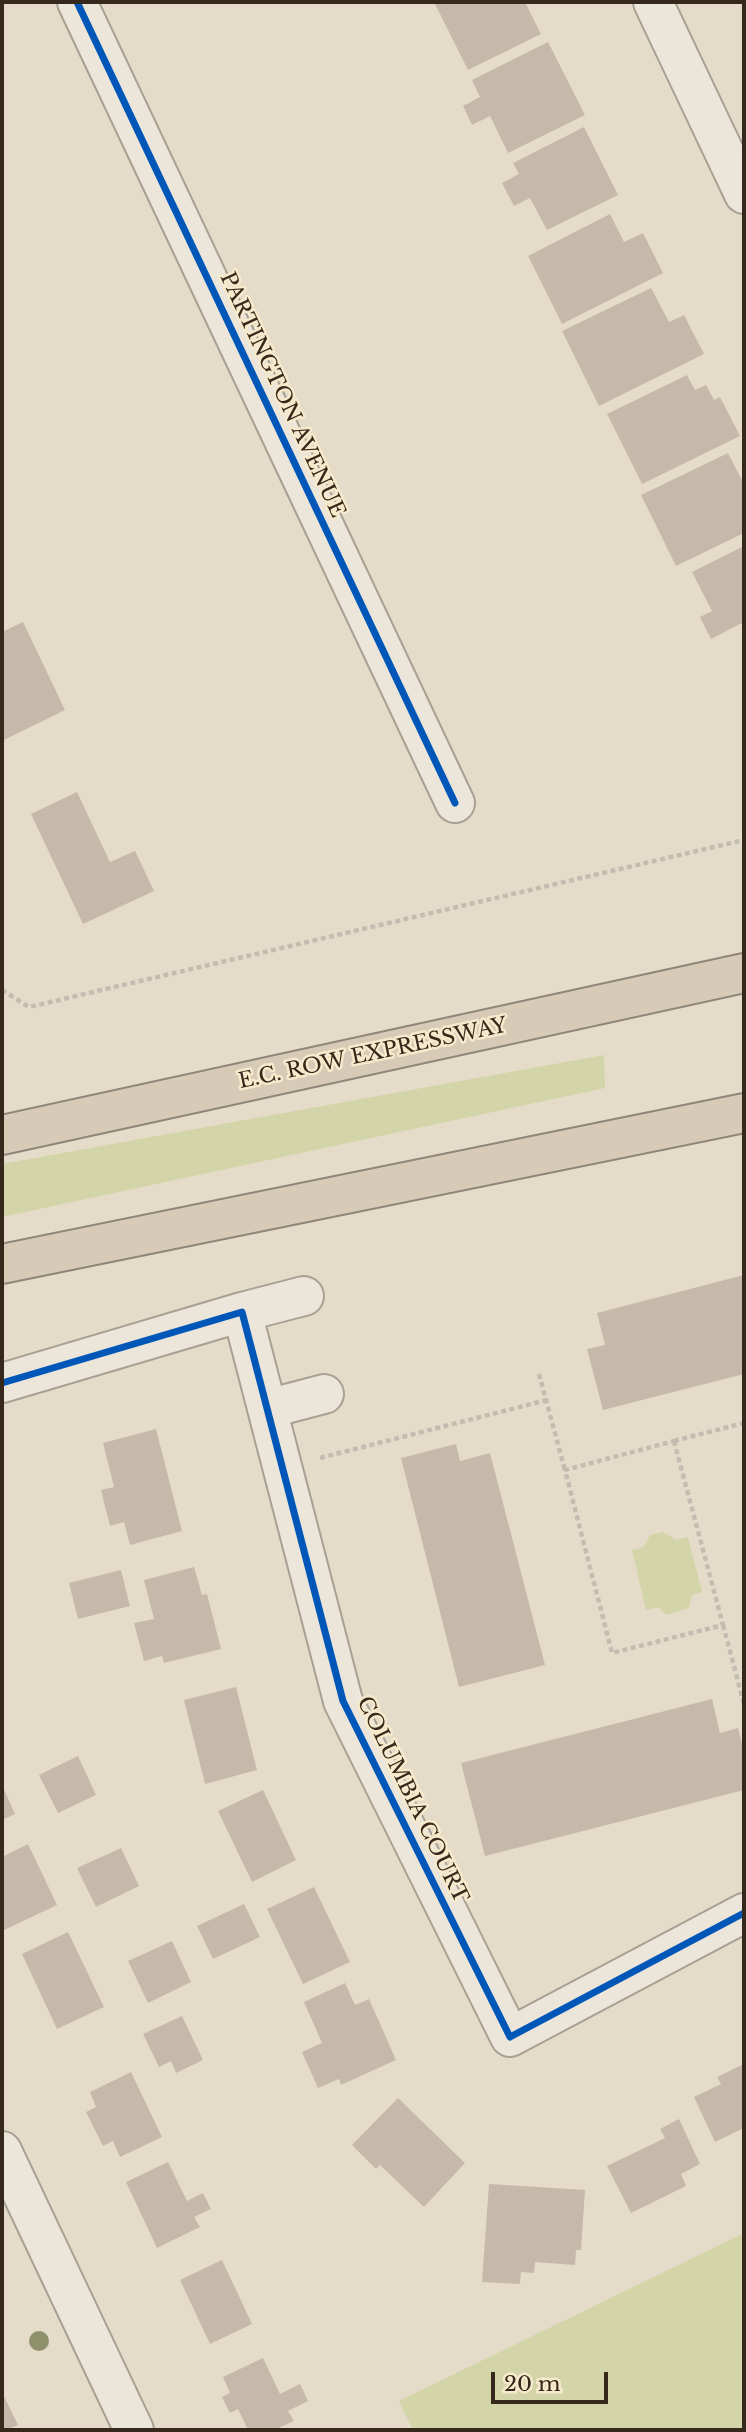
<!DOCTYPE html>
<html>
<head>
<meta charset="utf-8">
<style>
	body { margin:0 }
	#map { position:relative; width:746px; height:2432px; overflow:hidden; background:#e4dcc8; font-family:"Libre Baskerville",serif }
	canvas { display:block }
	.frame { position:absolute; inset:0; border:4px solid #36281a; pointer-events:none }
	.scale { position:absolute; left:491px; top:2372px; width:117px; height:32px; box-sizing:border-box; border:4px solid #36281a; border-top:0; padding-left:9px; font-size:21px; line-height:24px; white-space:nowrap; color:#36281a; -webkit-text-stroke:5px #f7eacc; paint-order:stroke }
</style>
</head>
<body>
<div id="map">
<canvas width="746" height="2432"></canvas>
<div class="frame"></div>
<div class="scale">20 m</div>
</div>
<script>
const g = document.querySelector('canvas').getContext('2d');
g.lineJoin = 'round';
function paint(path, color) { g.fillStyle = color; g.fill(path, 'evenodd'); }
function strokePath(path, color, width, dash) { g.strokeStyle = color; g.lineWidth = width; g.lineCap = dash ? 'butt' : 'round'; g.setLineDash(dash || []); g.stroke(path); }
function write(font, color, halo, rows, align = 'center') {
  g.font = font + ' "Libre Baskerville",serif'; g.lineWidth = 5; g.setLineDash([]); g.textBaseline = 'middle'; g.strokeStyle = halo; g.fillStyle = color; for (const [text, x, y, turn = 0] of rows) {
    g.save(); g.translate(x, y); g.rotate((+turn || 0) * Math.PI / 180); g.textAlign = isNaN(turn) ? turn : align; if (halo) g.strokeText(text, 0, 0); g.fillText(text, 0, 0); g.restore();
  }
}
paint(new Path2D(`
	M604,1055L605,1088L2,1217V1164Z
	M663,1532L676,1540L688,1537L702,1592L692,1595L689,1608L666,1615L659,1607L646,1610L632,1550L644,1547L650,1535Z
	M744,2233V2430H413L399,2401Z`), '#d4d4a9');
paint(new Path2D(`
	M434,2H525L541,34L468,70Z
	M548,42L585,115L508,153L490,116L472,125L463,106L480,97L472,80Z
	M584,127L618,195L547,230L530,198L514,206L502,183L519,174L513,163Z
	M610,214L624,242L643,233L663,273L562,324L528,256Z
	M651,288L669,322L684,315L704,354L599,406L562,331Z
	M687,375L695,390L706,385L714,400L720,397L740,436L642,484L607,414Z
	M728,453L744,484V533L676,566L641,495Z
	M744,546V622L711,639L700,617L712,611L692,572Z
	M23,622L65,710L2,741V632Z
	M77,792L110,862L135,851L154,891L83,924L31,814Z
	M744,1275V1374L603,1410L587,1349L605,1345L597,1313Z
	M156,1429L182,1531L130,1545L124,1522L110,1526L101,1490L114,1487L103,1443Z
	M456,1444L460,1461L490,1453L545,1665L459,1687L401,1458Z
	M194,1567L202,1595L207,1594L221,1649L164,1663L162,1656L144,1661L134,1623L154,1619L144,1580Z
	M121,1570L130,1606L78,1619L69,1583Z
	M236,1687L257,1770L205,1784L184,1700Z
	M712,1699L720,1733L738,1728L744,1751V1790L485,1856L461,1763Z
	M78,1756L96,1795L58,1813L39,1775Z
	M2,1785L15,1814L2,1820Z
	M263,1790L296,1860L252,1882L218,1811Z
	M28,1844L57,1905L2,1931V1857Z
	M121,1848L139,1886L96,1907L77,1868Z
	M314,1887L350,1962L303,1984L267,1909Z
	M244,1904L260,1937L213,1959L197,1926Z
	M68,1932L104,2007L57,2029L22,1954Z
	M172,1941L191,1982L148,2003L128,1961Z
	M345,1983L355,2005L369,1999L396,2060L341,2085L339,2079L318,2088L302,2052L322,2043L304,2002Z
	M182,2016L203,2060L176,2073L171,2061L159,2067L143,2034Z
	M744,2064V2128L715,2142L694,2097L721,2084L717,2077Z
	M131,2072L162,2137L120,2157L113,2141L103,2146L86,2112L96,2107L90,2092Z
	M398,2098L465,2163L424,2207L380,2165L376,2169L352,2145Z
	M679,2119L700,2164L681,2174L686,2186L631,2213L607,2166L665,2138L660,2129Z
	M168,2162L187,2201L203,2193L211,2209L194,2217L200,2227L157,2248L126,2182Z
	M489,2184L585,2190L581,2250H576L575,2265L535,2262L534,2273L521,2272L520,2284L482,2282Z
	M222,2260L252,2324L210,2344L180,2280Z
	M263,2358L280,2394L300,2384L308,2401L288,2411L294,2421L274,2430H248L238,2409L230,2413L222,2397L230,2393L223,2377Z
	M2,2392L18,2425L6,2430H2Z`), '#c7b9a9');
const minor = new Path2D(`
	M77,2L455,803
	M653,2L744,194
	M242,1312L343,1701L510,2037L744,1913
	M2,1383L242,1312L304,1296
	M267,1409L324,1394
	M2,2151L134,2430`);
const highway = new Path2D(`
	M2,1135L744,973
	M2,1264L744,1113`);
strokePath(minor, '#a8a092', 42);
strokePath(highway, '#8e8679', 42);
strokePath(new Path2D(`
	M2,990L29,1007L744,840
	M539,1374L565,1470
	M674,1441L723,1625L612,1653L565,1470Z
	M674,1441L744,1423
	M320,1458L547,1400
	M723,1625L744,1704`), '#c3bdb1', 4.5, [5, 3.5]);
strokePath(minor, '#ebe5da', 38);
strokePath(highway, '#d7cbb8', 38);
strokePath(new Path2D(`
	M77,2L455,803
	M2,1383L242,1312L343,1701L510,2037L744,1913`), '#0057b8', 7);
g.fillStyle = '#8e916c';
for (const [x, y] of [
	[39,2341]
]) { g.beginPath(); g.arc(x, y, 10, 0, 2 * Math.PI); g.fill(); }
write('21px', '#36281a', '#f7eacc', [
	["PARTINGTON AVENUE",282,395,65],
	["E.C. ROW EXPRESSWAY",373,1054,-12],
	["COLUMBIA COURT",412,1800,64]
]);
</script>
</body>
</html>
